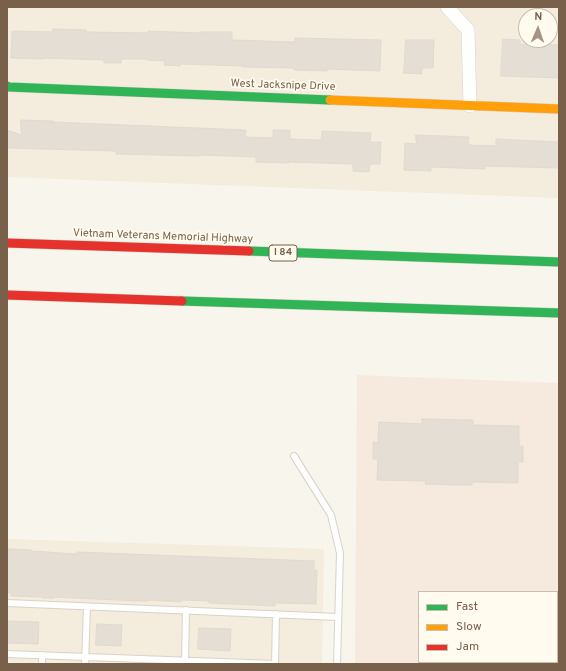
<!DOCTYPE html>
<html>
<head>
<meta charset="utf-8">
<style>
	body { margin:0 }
	#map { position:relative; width:566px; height:671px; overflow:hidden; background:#f8f5ed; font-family:Overpass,sans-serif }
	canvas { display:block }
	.frame { position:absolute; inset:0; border:8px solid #79604b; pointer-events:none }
	.legend { position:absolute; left:418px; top:591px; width:140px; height:72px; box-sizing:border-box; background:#fffbef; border:1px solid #c9bdad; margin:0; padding:5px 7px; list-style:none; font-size:12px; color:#79604b }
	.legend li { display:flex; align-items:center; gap:8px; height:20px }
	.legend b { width:20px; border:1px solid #c9bdad }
	.north { position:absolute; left:518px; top:8px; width:40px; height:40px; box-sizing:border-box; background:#fffbef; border:1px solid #c9bdad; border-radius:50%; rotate:2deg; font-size:11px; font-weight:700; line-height:16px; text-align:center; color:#79604b }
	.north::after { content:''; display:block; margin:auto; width:14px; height:18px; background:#a59484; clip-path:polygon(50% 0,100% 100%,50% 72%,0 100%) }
</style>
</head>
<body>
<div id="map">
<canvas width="566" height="671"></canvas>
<div class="frame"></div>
<ul class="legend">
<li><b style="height:5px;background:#30b455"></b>Fast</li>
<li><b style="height:5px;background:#ff9f0a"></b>Slow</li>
<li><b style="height:5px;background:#e5322d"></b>Jam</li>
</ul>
<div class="north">N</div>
</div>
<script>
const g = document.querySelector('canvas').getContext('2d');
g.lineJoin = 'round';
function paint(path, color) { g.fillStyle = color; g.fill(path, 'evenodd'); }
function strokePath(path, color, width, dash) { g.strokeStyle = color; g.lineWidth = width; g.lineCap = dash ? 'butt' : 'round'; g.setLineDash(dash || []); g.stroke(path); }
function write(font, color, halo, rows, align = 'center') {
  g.font = font + ' Overpass,sans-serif'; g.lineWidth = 3.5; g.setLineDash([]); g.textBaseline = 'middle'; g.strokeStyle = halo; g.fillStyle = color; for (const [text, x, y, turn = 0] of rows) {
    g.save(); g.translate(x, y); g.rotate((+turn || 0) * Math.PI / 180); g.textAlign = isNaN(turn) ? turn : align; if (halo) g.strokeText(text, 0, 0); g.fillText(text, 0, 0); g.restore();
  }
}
paint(new Path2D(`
	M7,7H559V198L7,177ZM526,16H550V40H526Z
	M7,539L324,549L322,664H7Z`), '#f4ecdd');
paint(new Path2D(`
	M357,375L559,383V664H355ZM419,592H557V662H419Z`), '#f6e9de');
const building = new Path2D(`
	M53,29L86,30V32L148,33V31L200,33V32H232V40L295,42V38L381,40L380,71L327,69V71L294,70V68L243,67V66L180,64V66L164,65L165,61L147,60V59H122L121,63H104V60L43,58V59L11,58L12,31L53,32Z
	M503,39L520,40V44L559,45V78L501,76Z
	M406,40H434L433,68H422V74L404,73Z
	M21,120L53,121V122L246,130L245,137L273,138V130H290V139L321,140L322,131L371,133L370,142H381L380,164H370L369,172L353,171V164L289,162V163L256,162V157L199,155V156L116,154V151L7,148V130L21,135Z
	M416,135L469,137L468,145L496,146V139L559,142V168L485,166V169L431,167V171L404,170L405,143L416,144Z
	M422,419L473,420V425L519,426V446H523V462H518V483L472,482V485H460L425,484L426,481L377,480L378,459H373V442L378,443L379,422L422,424Z
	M8,549L31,550V551L77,554V552L314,561V570H317L316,604L275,603V606L209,603V601L181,600V602L148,600V601H137L54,597V598H43V597L11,596V593H7V555H8Z
	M7,621L39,622L38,644L7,643Z
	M97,624L122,625L121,646L96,645Z
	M199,628L231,629L230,651L198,649Z`);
paint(building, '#e5ded4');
strokePath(building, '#e2dacf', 1);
const lane = new Path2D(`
	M294,456L331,515L340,553L337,664
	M7,603L338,617
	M7,654L275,664
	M185,660L186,610
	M42,664V655
	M85,664L87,607
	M275,664L276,614`);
const street = new Path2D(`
	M447,7L468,30L470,106`);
const fast = new Path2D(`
	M7,86L9,87L330,100
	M249,251L559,262
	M182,301L559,313`);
const slow = new Path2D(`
	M330,100L559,109`);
const jam = new Path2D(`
	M7,243L249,251
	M7,295L182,301`);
strokePath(lane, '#d8d2cb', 8);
strokePath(street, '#d8d2cb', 14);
strokePath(fast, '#d8d2ca', 10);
strokePath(slow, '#d8d2ca', 10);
strokePath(jam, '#d8d2ca', 10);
strokePath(lane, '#fefefc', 6);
strokePath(street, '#fefefc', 13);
strokePath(fast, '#30b455', 9);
strokePath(slow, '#ff9f0a', 9);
strokePath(jam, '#e5322d', 9);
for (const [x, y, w] of [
	[283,253,28]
]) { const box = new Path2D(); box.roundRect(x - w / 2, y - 8, w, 16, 3); g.fillStyle = '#fffbef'; g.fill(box); strokePath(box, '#79604b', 1); }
write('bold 10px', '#79604b', null, [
	["I 84",283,253]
]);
write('11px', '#79604b', '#fffbef', [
	["West Jacksnipe Drive",283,86,2],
	["Vietnam Veterans Memorial Highway",163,237,2]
]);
</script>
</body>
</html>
